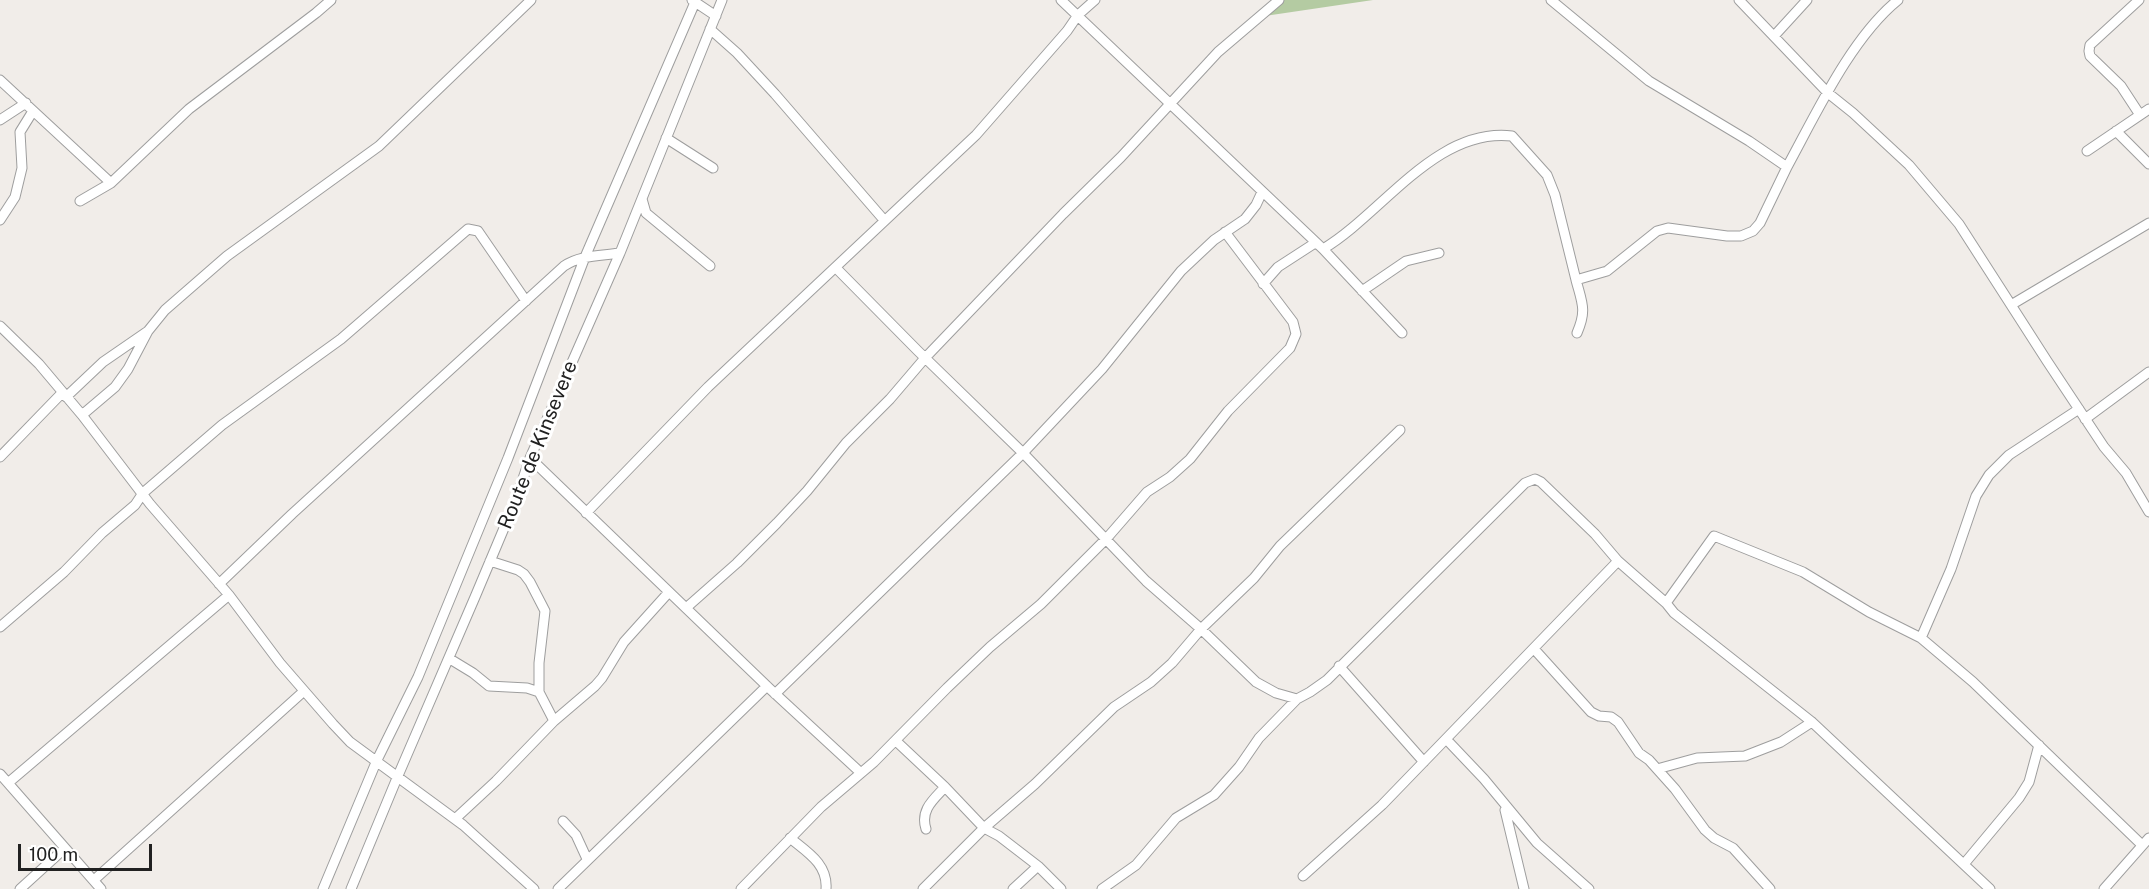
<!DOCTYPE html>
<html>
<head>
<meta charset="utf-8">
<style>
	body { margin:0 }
	#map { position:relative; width:2149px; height:889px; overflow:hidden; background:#f1ede9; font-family:"Public Sans",sans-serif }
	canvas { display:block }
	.scale { position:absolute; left:18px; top:844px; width:134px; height:27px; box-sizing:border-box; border:3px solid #212121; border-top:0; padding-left:8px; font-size:18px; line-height:21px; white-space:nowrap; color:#212121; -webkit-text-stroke:4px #fff; paint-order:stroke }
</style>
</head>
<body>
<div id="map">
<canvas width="2149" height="889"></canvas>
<div class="scale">100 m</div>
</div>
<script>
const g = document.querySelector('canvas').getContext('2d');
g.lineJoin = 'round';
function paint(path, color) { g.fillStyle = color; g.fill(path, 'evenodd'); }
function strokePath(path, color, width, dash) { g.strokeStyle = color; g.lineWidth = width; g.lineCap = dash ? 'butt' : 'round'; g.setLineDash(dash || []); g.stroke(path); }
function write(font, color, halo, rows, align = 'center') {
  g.font = font + ' "Public Sans",sans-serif'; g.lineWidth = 6; g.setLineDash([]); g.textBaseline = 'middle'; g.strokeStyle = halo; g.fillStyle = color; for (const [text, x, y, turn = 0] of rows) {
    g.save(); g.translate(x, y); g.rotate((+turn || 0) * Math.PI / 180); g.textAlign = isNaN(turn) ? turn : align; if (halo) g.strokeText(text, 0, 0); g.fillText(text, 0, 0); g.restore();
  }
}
paint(new Path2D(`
	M1276,0H1373L1258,17Z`), '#b4cba2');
const street = new Path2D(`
	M692,0L716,16
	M1061,0L1323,249L1402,333
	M1739,0L1828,93L1853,113L1909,165L1959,224L2047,361L2104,447L2126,473L2149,512
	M2139,0L2090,45L2089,51L2090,56L2121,86L2140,115
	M710,29L737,53L775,94L884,220
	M1775,35L1807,0
	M0,80L111,183
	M0,120L26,103
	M2116,131L2149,164
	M666,138L713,168
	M2087,151L2149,109
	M1787,167C1816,114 1851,38 1898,0
	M642,199L646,213L710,266
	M80,201L111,183L189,109L316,13L331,0
	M0,220L15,197L22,168L20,132L33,111
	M1323,249C1382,214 1436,127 1512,136L1547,175L1555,195L1576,280L1607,271L1657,231L1668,228L1727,236H1741L1753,231L1760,223L1787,167L1749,141L1649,81L1551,0
	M836,268L918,351L1023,453L1146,581L1201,629L1256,682L1276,693L1297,699L1310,692L1327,680L1525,483L1535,479L1541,482L1595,534L1618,561L1666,603L1674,613L1812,722L1990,889
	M1576,280C1582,303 1587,310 1577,333
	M1263,284L1278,267L1315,243
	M1362,291L1406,261L1439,253
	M2011,305L2149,223
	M0,326L39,364L82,415L150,504L229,595L280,663L333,724L350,742L463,825L534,889
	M66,397L103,362L148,331
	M82,415L115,387L128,369L148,331L165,310L227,256L379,146L531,0
	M2085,419L2149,372
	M0,457L62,393
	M530,458L770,689L861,773
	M586,513L708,387L976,135L1067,31L1078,15L1095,0
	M490,561L518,570L524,574L530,582L545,611L539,663V692
	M219,584L292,514L564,266C580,255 600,256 620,253
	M1666,603L1714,536L1803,572L1869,612L1921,638L1973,682L2142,845
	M686,608L737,563L777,523L807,491L846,443L890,399L925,358L1063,214L1121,157L1218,52L1279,0
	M0,627L64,572L102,533L135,505L143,493L222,425L341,339L468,229L478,231L526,301
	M1921,638L1951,569L1976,496L1989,475L2009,455L2079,409
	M1535,650L1591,712L1599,716L1611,717L1618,722L1639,753L1649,760L1675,789L1705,830L1714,838L1733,848L1770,889
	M447,662L450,659L473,673L489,686L527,688L539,692L554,721
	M1339,666L1424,762
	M775,694L1023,453L1102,369L1181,271L1214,240L1245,219L1256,205L1262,192
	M1446,739L1484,779L1537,843L1589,889
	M896,741L945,787L984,828L999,836L1038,866L1061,889
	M1657,769L1697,758L1745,756L1781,742L1812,722
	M0,774L101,889
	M8,783L229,595
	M1505,810L1524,889
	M455,819L496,781L554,721L595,686L602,678L624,642L669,592
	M563,821L576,835L587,859
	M926,829C920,810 933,800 945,787
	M790,838C807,852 828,864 826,889
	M1964,864L2019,798L2029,782L2039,745
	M1303,876L1382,805L1618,561
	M94,880L304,691
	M20,889L64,849
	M323,889L377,760L418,677L508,458L585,257L696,0
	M351,889L397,778L475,597L515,502L530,458L620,253L722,0
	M558,889L767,686
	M741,889L821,807L874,762L947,688L990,647L1041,604L1107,538L1147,492L1170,477L1190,459L1228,411L1290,348L1296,334L1293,322L1225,232
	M923,889L984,828L1035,784L1114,707L1151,682L1172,663L1201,629L1254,578L1280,546L1400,430
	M1013,889L1038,866
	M1102,889L1136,865L1176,818L1214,795L1239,767L1259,738L1297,699
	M2104,889L2149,838`);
strokePath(street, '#9e9e9e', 11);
strokePath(street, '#fff', 9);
write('20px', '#212121', '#fff', [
	["Route de Kinsevere",538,445,-68]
]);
</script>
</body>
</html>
